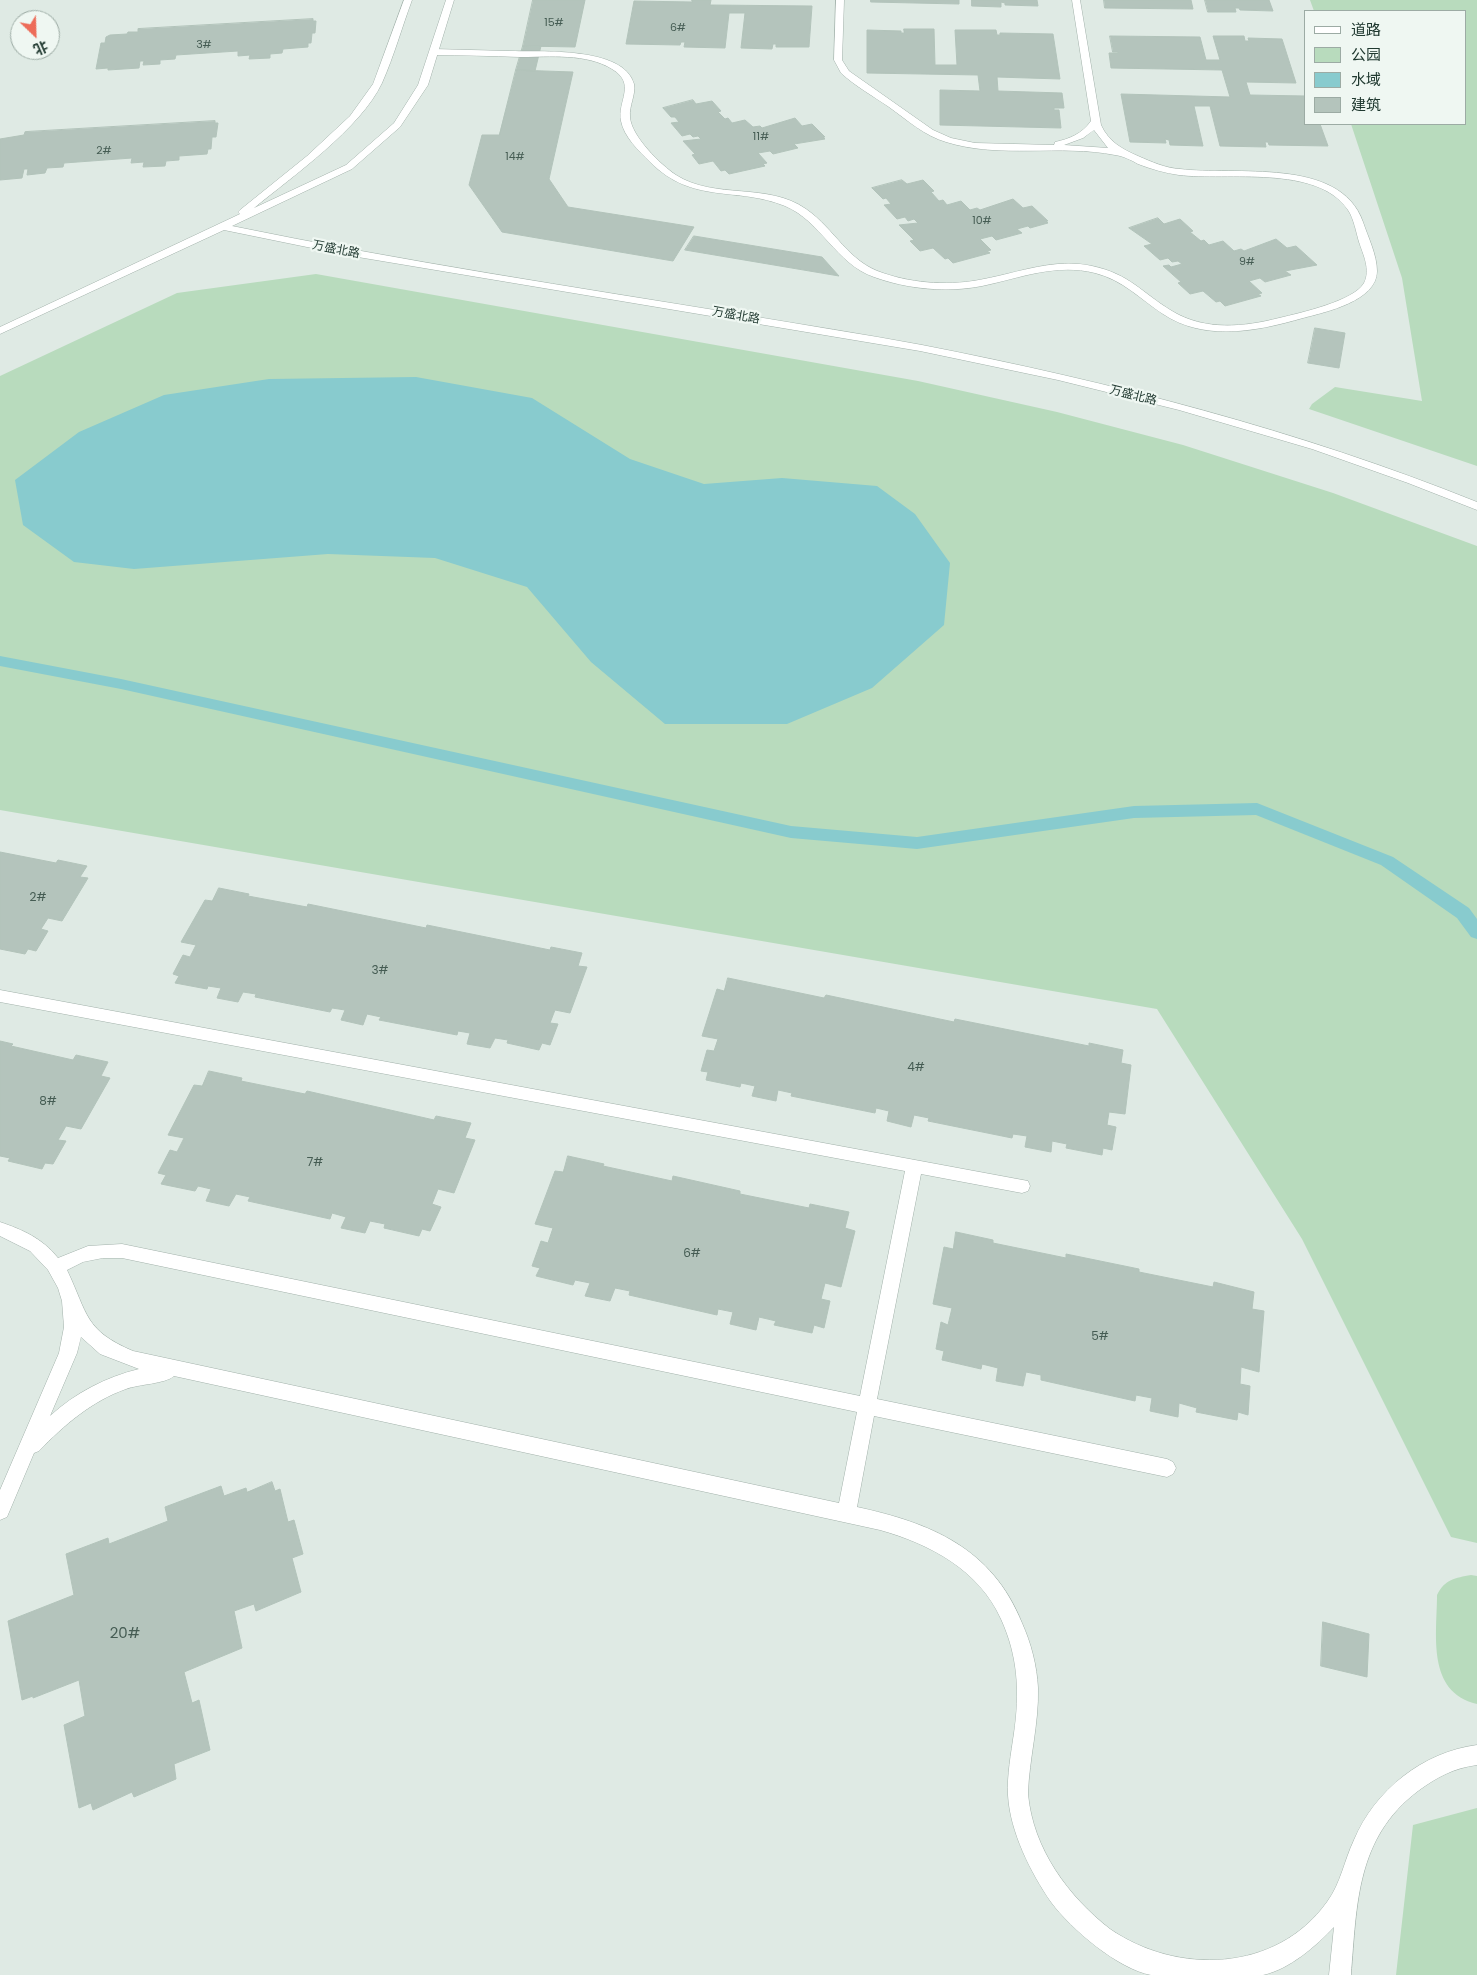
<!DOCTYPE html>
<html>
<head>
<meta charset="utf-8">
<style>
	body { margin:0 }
	#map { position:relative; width:1477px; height:1975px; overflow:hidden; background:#dfeae4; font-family:Poppins,"Noto Sans SC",sans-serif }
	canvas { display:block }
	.legend { position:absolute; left:1304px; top:10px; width:162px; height:115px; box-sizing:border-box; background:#eff7f2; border:1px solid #9caba4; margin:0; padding:6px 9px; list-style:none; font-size:15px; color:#203930 }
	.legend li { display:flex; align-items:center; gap:10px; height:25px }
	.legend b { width:25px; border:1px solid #9caba4 }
	.north { position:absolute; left:10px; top:10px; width:50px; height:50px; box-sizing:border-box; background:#eff7f2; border:1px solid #9caba4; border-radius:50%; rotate:156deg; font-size:14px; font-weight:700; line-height:20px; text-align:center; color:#203930 }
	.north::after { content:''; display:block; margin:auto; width:18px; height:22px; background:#ed6c59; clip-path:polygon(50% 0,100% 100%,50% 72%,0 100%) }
</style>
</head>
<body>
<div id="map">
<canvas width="1477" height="1975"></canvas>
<ul class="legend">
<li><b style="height:6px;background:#fff"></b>道路</li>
<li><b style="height:14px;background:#b8dbbd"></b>公园</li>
<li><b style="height:14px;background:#88cbce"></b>水域</li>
<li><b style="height:14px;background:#b4c4bc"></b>建筑</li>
</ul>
<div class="north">北</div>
</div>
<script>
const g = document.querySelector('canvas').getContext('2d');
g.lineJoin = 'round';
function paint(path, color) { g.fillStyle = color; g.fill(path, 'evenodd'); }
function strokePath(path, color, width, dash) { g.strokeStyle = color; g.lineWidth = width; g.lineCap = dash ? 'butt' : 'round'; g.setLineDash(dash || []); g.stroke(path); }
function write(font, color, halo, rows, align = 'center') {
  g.font = font + ' Poppins,"Noto Sans SC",sans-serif'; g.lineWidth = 4.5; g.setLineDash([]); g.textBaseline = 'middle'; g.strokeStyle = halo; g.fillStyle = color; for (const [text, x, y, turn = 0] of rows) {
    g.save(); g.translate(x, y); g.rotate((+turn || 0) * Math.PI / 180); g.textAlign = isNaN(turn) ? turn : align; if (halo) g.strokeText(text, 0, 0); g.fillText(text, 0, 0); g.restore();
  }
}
paint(new Path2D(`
	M1310,0H1477V466L1309,409L1312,404L1335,387L1422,401L1402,278L1351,124H1466V11H1314Z
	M316,274L918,381L1057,412L1183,445L1333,493L1477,546V1543L1451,1537L1302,1239L1157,1009L0,810V376L177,293Z
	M1471,1575L1477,1576V1704C1426,1692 1437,1634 1437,1595C1445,1579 1455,1578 1471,1575Z
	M1477,1808V1975H1396L1413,1825Z`), '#b8dbbd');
paint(new Path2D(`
	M416,377L532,398L630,459L704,484L782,478L877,486L915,514L950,563L944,625L872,688L787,724H665L591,662L527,587L435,558L328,554L134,569L74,562L23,525L15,480L79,432L164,395L269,379Z`), '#88cbce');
paint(new Path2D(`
	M0,656L121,679L791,826L917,837L1134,806L1257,803L1393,857L1469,908L1477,919V939L1471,937L1457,918L1381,865L1256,815L1134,818L917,849L791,838L121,689L0,666Z`), '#88cbce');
const building = new Path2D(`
	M533,0H585L575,47L523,46Z
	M692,0H711L710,5L812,6L809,47H776V44H773L772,49L741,48L745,13H729L725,48L684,47L685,42H681L680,45L626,44L634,1L692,2Z
	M871,0H959V4L871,2Z
	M972,0H1037L1038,6L1005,5V3L1001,2V7L972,6Z
	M1104,0H1191L1193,9L1105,8Z
	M1205,0H1269L1273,11L1240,10L1239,8H1235L1236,12H1208Z
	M313,19V21H316L315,33H312L311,43H308V47L283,49L282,53L270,54V58L249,59L250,55L238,56V51L176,55L175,59L160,60V64L143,65L144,61H140L139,68L108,70V68L96,69L101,43H105L106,37L110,35L127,34L128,32H138V29Z
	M904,29H934L935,65H957L955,30H996L997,35H1000V33L1053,34L1060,79L997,77L998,91L1062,93L1064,108H1054V110H1059L1061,128L940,125V90L980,91L978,75L867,73V30L901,31V33H904Z
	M1110,36L1200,37L1206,60H1220L1213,36H1244L1245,41H1249L1248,38L1282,39L1296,83L1246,82L1250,95L1306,96V124H1320L1328,146L1269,145L1268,142H1265L1266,147L1220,146L1210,106H1194L1203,146L1170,145L1169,140L1165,139L1166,143L1130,142L1121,94L1230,97L1222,70L1111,68L1109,53H1118V52H1113Z
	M523,46H541L535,71L516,70Z
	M516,70L573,72L549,179L568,207L694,227L673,261L502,232L469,185L482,135H499Z
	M693,100L696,104L712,101L721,111L718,112L725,119L728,118L732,123L745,120L753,127L760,126L762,128L795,118L802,126L812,124L825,137H823L825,139L794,144L798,148L773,154L770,151L758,153L767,163L763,164L765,166L729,174L725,170L721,171L713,161L699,164L692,155L695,154L683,141L701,139L698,136L693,137L690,134L682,136L671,123L679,122L675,117H671L663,108Z
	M215,121V123H218L216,137H212L211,149H208L207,154L179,156V160L166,161L165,166L143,167L144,162L131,163L132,158L64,163L63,167L47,168L45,173L27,175L28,169H24L22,178L0,180V139L24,135L25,132Z
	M902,180L907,184L923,180L934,191L931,192L939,201L943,200L947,205L961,201L970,210L977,208L980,210L1013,199L1023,208L1032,206L1048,221H1046L1048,223L1030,228L1028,226L1017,229L1022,233L996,240L992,236L980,239L991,250L987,251L990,253L953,263L948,258L945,259L933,248L920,251L910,241L914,240L899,225L918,223L914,219L908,221L905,217L897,219L884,205L891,204L886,198L883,199L872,188Z
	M1158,218L1164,224L1180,219L1193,231L1190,232L1201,241L1204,240L1209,245L1223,241L1234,251L1241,249L1244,251L1276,239L1287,248L1296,246L1317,265L1285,271L1291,275L1265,282L1260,278L1249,281L1262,293L1258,294L1261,296L1225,306L1220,301L1216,302L1203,291L1190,294L1178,283L1181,282L1163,266L1169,265L1171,267L1182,264L1178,261L1172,262L1168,258L1160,260L1144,246L1152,244L1129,228Z
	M694,236L822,257L839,276L685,250Z
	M1315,328L1345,333L1339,368L1308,363Z
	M0,852L56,863L58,860L87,866L80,877L88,878L62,921L48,918L41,929L48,931L36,951L28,949L25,954L0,949Z
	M219,888L249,894L248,896L307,907L308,904L426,928L427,925L550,950L551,947L582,953L578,966L587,967L570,1013L555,1010L550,1023L558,1024L550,1045L542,1043L539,1050L507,1043L508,1040L495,1038L490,1048L467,1044L470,1033L458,1031L457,1035L379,1020L381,1017L367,1014L363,1025L341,1020L345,1010L332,1008L330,1012L255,997L256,994L243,992L238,1002L217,998L221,988L208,986L207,989L175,983L179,976L173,974L183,955L190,957L196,945L181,942L205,900L212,901Z
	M728,978L824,998L826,995L954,1022L955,1019L1089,1046V1043L1123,1050L1121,1063L1131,1065L1125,1114L1109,1112L1107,1125L1116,1127L1112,1150L1103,1148L1102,1155L1066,1148L1067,1144L1052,1141L1051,1152L1025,1147L1027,1136L1013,1134L1012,1138L928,1121L929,1118L914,1115L911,1127L887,1121L889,1111L876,1108L875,1113L791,1096L792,1093L778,1090L776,1101L752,1096L755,1086L741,1083L740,1087L706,1080L708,1072L701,1071L707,1050L714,1051L718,1039L702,1036L717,989L724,991Z
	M0,1041L13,1044L11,1046L73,1060L76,1055L108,1062L101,1076L110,1078L81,1129L66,1126L58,1140L66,1141L53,1164L45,1163L42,1169L8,1161L10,1158L0,1156Z
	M209,1071L242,1078L241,1081L305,1094L307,1091L434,1120L436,1116L471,1123L465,1138L475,1140L454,1193L438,1189L432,1204L441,1207L430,1231L422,1229L419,1236L384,1228L385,1224L370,1221L365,1233L341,1228L346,1217L332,1213L330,1219L248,1201L250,1197L236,1194L229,1206L206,1201L211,1189L198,1186L195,1191L161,1184L166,1175L158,1173L170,1150L177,1152L184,1138L168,1135L194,1085L202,1086Z
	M568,1156L604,1164L603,1166L672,1181L673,1176L740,1191V1194L809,1208L810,1204L849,1212L845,1228L855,1231L841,1287L825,1283L821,1299L830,1301L824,1328L814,1325L812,1333L774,1325L776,1321L759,1317L756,1330L730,1324L733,1312L718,1309L717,1315L629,1295L630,1291L615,1288L610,1301L585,1296L590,1283L575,1280L573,1285L536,1276L540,1268L532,1266L541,1241L548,1243L553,1228L535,1224L555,1171L563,1172Z
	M956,1232L993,1240V1243L1066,1258V1254L1139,1269V1272L1213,1287L1214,1282L1254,1292L1252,1309L1264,1311L1259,1372L1241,1367L1240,1384L1250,1386L1248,1415L1238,1412L1237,1420L1196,1412L1197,1408L1179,1403L1178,1417L1150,1411L1152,1398L1136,1395L1135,1401L1041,1380V1375L1026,1372L1023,1386L996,1381L998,1368L982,1364L981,1369L942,1360L944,1351L936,1349L941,1322L948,1325L952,1308L933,1304L944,1247L953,1249Z
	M272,1482L275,1491L280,1489L288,1522L294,1520L303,1554L292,1558L301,1592L256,1611L254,1604L234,1611L242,1648L184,1672L192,1703L199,1700L210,1750L174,1764L176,1779L134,1797L132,1792L93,1810L91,1803L79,1808L64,1725L85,1716L79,1680L33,1698V1696L22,1700L8,1621L74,1595L66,1554L108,1538L109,1544L168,1521L165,1507L221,1486L224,1496L246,1488L247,1492Z
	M1323,1622L1369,1634L1367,1677L1321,1666Z`);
paint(building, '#b4c4bc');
strokePath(building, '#b2c3ba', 1);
const lane = new Path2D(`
	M836,0H844L842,60L849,71L933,130L951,138L975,143L1054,145L1055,142C1069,139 1082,134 1091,121L1072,0H1080L1101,125C1109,142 1122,149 1138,156C1152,162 1165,168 1180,169C1234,176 1340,156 1363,222C1368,237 1377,255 1377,271C1377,301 1326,312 1303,318C1258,331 1205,342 1163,314C1140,299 1123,280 1095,273C1056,263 1020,278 982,286C947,293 907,289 874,277C836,264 821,221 785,206C736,186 693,205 650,162C639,151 624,137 621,121C617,101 637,84 612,69C586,53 550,57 520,57C491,56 462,55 433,55L429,52L433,49C458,50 484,50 509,51C539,52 624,46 634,84C636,95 629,105 630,117C631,136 661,165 676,175C715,200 768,182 806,209C835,229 848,262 883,273C915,284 952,286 984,279C1021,272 1054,258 1092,266C1130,274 1142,293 1172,311C1205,331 1244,327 1279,318C1300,313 1354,301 1364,283C1371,270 1363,254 1359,242C1356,232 1354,219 1348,210C1317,164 1227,181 1179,175C1165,173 1151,169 1138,164C1131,160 1123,156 1115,155C1060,144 1000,159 946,142C925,136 907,120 889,107C873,96 855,86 841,73L834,60ZM1094,130L1108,148L1064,145L1083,138Z
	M0,990L1028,1181L1030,1186L1028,1191L1022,1193L921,1174L877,1399L1167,1459L1173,1462L1176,1468L1173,1474L1167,1477L874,1416L857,1507C931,1523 992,1548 1022,1623C1031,1643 1037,1666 1038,1688C1039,1724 1029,1759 1028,1794C1033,1849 1068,1896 1110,1929C1177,1975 1276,1973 1327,1902C1341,1883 1344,1861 1354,1840C1375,1790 1423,1752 1477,1745V1765C1454,1768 1437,1777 1418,1791C1356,1838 1357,1904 1351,1975H1329L1334,1927C1316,1946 1290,1969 1263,1975C1256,1975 1247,1975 1240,1975C1223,1975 1206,1975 1189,1975C1177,1975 1163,1975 1151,1975C1118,1969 1071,1929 1051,1902C1031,1873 1010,1832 1008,1795C1007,1775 1011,1754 1014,1733C1020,1693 1018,1656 1001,1619C979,1570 930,1544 880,1530L174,1376C165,1384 139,1384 126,1389C92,1401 64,1425 39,1451L34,1453L7,1517L0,1520V1490L59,1353L64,1327L62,1301L58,1288L48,1270L30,1251L0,1236V1222C23,1230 42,1238 58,1258L88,1246L122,1244L860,1396L905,1171L0,1002ZM103,1258H122L857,1412L839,1503L133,1351C84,1330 88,1314 67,1270L83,1262ZM81,1337L100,1354L139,1369C106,1377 75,1393 50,1416L77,1353Z`);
const street = new Path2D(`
	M404,0H412C402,27 394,56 382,83C361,128 293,176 254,208L346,165L394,123L418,85L446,0H454L428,85L400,127L352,169L232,226C402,261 574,287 745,315C804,325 863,334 922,345C1111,382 1298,430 1477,502V510L1408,483L1312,449L1179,410L1058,380L920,351L346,255L224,230L0,334V327L240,214L238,212L240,210L307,156L350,116L373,84Z`);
strokePath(lane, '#a2b1aa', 1);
strokePath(street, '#a2b1aa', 1);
paint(lane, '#fff');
paint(street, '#fff');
write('11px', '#455c53', null, [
	["15#",554,23],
	["6#",678,28],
	["3#",204,45],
	["11#",761,137],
	["2#",104,151],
	["14#",515,157],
	["10#",982,221],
	["9#",1247,262]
]);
write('12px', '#203930', '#eff7f2', [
	["万盛北路",336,250,11],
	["万盛北路",736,316,10],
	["万盛北路",1133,396,14]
]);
write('12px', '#455c53', null, [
	["2#",38,898],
	["3#",380,971],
	["4#",916,1068],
	["8#",48,1102],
	["7#",315,1163],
	["6#",692,1254],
	["5#",1100,1337]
]);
write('15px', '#455c53', null, [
	["20#",125,1634]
]);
</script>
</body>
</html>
